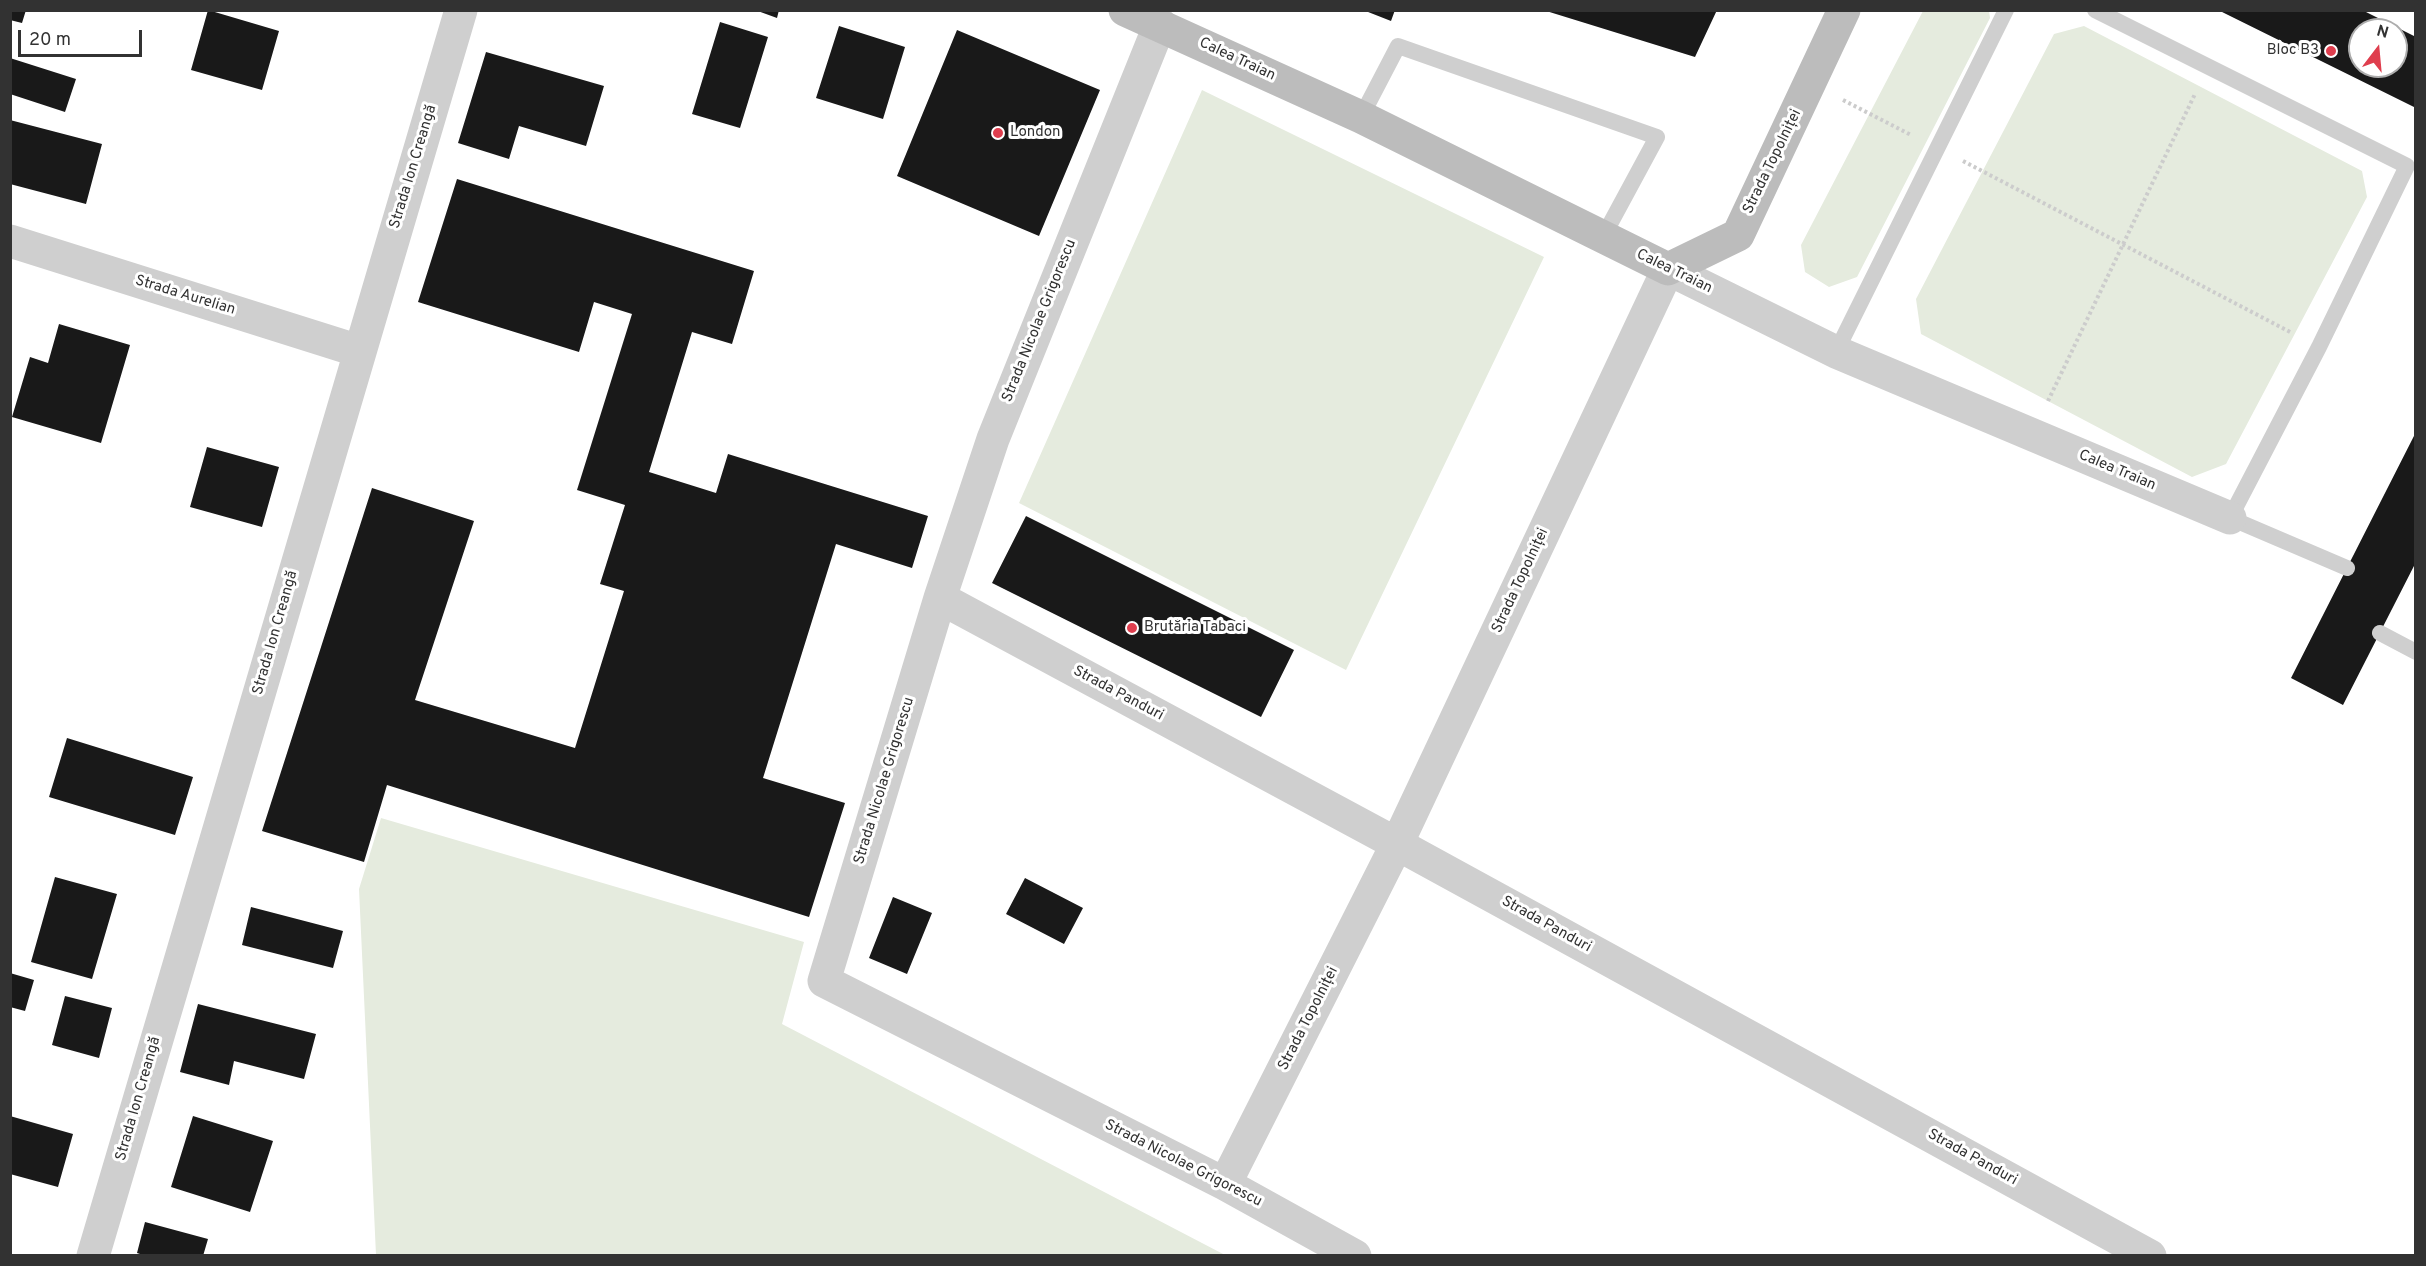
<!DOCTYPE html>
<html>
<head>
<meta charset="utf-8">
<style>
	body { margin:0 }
	#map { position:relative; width:2426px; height:1266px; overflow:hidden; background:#fff; font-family:Overpass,sans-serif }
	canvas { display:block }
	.frame { position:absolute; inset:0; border:12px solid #323232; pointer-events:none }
	.north { position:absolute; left:2348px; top:18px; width:60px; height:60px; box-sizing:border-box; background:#fff; border:2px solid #adadad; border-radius:50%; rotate:16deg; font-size:16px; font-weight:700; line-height:24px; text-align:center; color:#323232 }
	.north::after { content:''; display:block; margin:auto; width:21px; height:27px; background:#df3e4e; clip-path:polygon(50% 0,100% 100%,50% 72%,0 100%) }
	.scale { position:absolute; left:18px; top:30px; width:124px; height:27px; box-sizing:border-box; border:3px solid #323232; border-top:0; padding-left:8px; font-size:18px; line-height:21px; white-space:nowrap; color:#323232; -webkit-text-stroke:4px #fff; paint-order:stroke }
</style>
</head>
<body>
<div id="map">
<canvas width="2426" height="1266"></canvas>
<div class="frame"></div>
<div class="north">N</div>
<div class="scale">20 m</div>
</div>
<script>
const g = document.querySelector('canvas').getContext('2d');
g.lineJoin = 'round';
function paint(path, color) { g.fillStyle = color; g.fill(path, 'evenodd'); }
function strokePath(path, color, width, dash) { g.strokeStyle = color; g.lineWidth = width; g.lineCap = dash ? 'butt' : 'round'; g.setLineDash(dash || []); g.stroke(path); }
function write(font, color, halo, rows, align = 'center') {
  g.font = font + ' Overpass,sans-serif'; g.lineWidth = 6; g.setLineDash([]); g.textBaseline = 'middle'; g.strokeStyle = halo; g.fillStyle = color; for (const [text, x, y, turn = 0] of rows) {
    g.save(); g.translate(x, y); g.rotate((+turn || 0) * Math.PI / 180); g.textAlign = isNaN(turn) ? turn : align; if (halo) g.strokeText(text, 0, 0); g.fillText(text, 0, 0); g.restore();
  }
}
paint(new Path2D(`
	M1923,11H1989L1990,18L1857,277L1829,287L1805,272L1801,245Z
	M2084,26L2362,171L2367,197L2226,464L2192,477L1921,334L1916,299L2054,34Z
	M1202,90L1544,257L1346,670L1019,503Z
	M381,818L804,942L782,1024L1225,1255H376L359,889Z`), '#e5ebde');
paint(new Path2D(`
	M10,10H26L22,23L10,20Z
	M208,10L279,31L262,90L191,70Z
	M755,10H779L777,18Z
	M1363,10H1395L1391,21Z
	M1543,10H1717L1695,57Z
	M2218,10H2362L2416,37V108ZM2360,30H2396V66H2360Z
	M720,22L768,37L740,128L692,114Z
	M839,26L905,47L883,119L816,98Z
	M957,30L1100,90L1039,236L897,176Z
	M486,52L604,86L586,146L519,126L509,159L458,143Z
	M10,58L76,79L65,112L10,94Z
	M10,120L102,144L86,204L10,184Z
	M457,179L754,271L732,344L692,332L649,472L716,493L728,454L928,516L912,568L836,544L763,778L845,803L809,917L387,785L364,862L262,831L372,488L474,521L415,700L575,748L624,591L600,584L625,505L577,490L632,314L594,302L579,352L418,302Z
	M59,324L130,345L101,443L12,417L30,357L48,363Z
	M2416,432V562L2343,705L2291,678Z
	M207,447L279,467L262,527L190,507Z
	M1026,516L1294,650L1261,717L992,583Z
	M67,738L193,777L175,835L49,797Z
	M55,877L117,894L92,979L31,962Z
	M1025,878L1083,908L1064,944L1006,914Z
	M893,897L932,913L907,974L869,958Z
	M251,907L343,931L333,968L242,945Z
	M10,973L34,980L25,1011L10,1007Z
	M65,996L112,1008L99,1058L52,1045Z
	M198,1004L316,1034L304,1079L234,1061L229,1085L180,1072Z
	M10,1116L73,1134L58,1187L10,1174Z
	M193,1116L273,1141L250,1212L171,1187Z
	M145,1222L208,1239L203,1256H146L137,1253Z`), '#191919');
strokePath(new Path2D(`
	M1843,100L1911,135
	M1963,161L2292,333
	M2048,401L2195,94`), '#ccc', 4, [3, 3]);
strokePath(new Path2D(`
	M2095,10L2407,166L2319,347L2230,518L2347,568
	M1361,117L1398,46L1657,137L1603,237
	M1836,352L2006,10
	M2380,633L2416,652`), '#cfcfcf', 16);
strokePath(new Path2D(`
	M1160,24L993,439L940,598L824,981L1225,1184L1355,1256
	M10,241L359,351
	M940,598L1397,844L2150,1256
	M1225,1184L1397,844L1668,269L1836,352L2230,518
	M93,1256L461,10`), '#cfcfcf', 33);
strokePath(new Path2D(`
	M1125,10L1361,117L1668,269L1738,235L1844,10`), '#bcbcbc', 33);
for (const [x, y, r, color] of [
	[2331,51,6,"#df3e4e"],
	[998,133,6,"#df3e4e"],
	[1132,628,6,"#df3e4e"]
]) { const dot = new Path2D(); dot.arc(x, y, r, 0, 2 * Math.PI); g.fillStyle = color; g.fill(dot); strokePath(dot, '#fff', 2); }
write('15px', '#323232', '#fff', [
	["Bloc B3",2319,51,"right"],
	["London",1010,133],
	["Brutăria Tabaci",1144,628]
], 'left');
write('15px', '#323232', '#fff', [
	["Calea Traian",1237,60,25],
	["Strada Topolniței",1773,162,-64],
	["Strada Ion Creangă",414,167,-73],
	["Calea Traian",1674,272,26],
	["Strada Aurelian",185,296,17],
	["Strada Nicolae Grigorescu",1040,321,-68],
	["Calea Traian",2117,471,23],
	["Strada Topolniței",1521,581,-65],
	["Strada Ion Creangă",276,633,-74],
	["Strada Panduri",1118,694,28],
	["Strada Nicolae Grigorescu",885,781,-73],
	["Strada Panduri",1546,925,29],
	["Strada Topolniței",1309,1019,-63],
	["Strada Ion Creangă",139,1099,-74],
	["Strada Panduri",1972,1158,29],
	["Strada Nicolae Grigorescu",1183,1164,27]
]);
</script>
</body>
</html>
